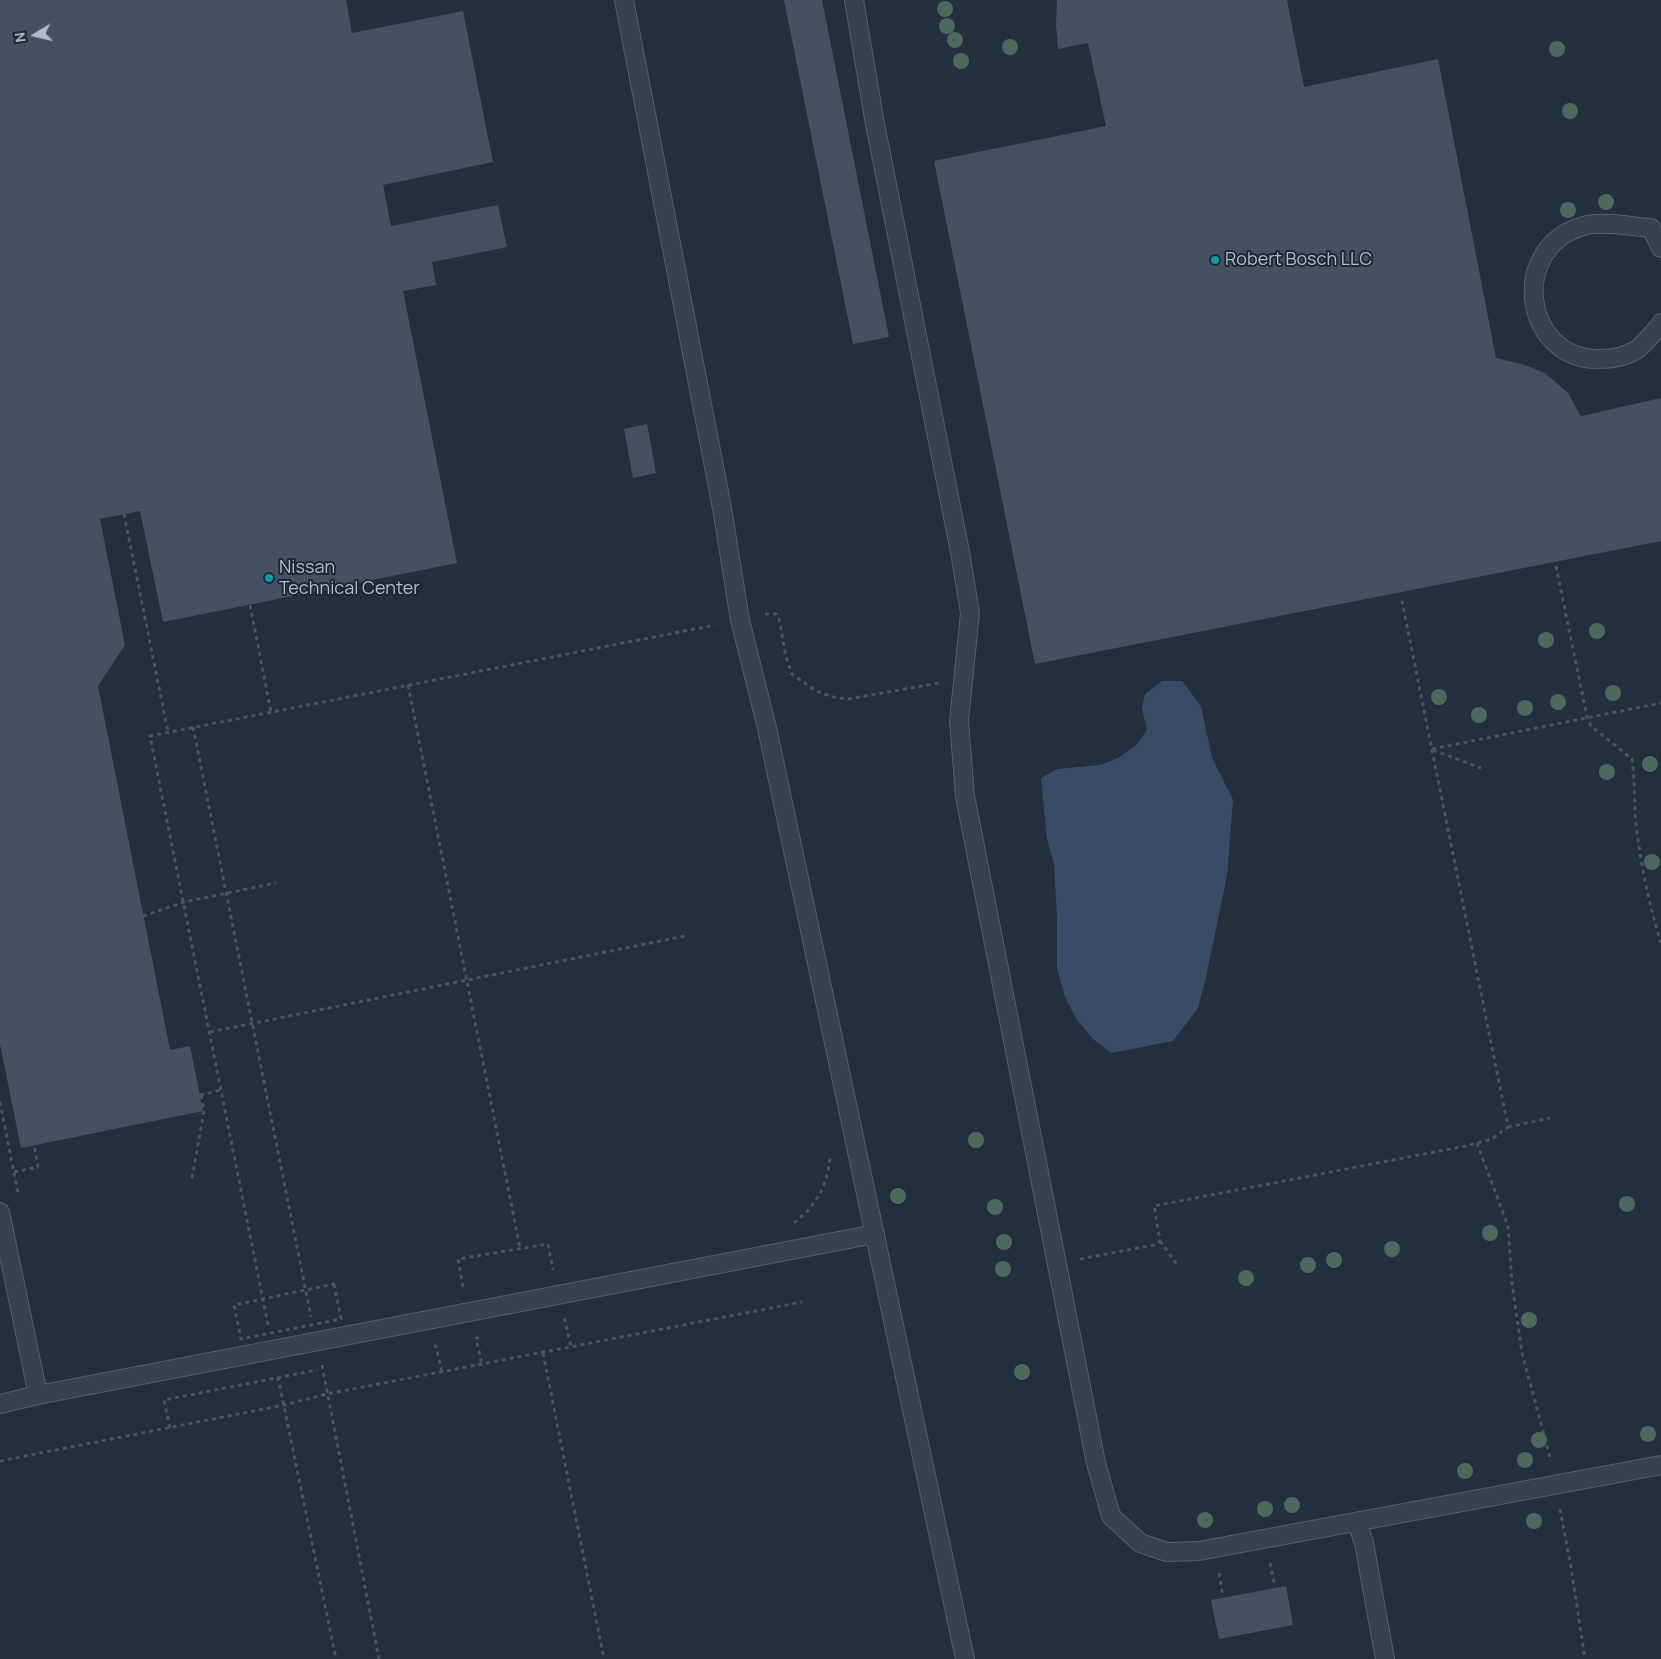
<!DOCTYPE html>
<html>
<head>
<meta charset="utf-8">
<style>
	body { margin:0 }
	#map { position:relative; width:1661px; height:1659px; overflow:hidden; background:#242f3e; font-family:Manrope,sans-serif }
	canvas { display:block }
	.north { position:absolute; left:10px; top:10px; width:50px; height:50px; -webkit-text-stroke:4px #1d2633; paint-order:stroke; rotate:261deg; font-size:14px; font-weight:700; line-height:20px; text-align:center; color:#b4bcc9 }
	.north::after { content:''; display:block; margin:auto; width:18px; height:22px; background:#b4bcc9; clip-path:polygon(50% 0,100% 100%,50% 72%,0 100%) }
</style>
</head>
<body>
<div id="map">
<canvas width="1661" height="1659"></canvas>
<div class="north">N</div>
</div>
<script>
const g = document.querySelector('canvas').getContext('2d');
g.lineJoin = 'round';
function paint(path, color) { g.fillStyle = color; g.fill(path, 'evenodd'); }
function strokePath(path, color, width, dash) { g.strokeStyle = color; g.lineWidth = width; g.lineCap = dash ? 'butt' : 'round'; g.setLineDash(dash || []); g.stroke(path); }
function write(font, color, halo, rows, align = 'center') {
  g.font = font + ' Manrope,sans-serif'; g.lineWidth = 4; g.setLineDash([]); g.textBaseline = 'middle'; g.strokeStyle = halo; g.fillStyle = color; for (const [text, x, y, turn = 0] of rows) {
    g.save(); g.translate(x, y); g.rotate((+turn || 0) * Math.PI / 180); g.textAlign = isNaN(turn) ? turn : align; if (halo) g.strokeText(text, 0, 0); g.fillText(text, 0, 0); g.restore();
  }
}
paint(new Path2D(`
	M1162,681H1182L1201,706L1212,758L1233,800L1227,876L1206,977L1198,1008L1173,1041L1111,1053L1093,1039L1077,1020L1065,997L1057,968V915L1054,864L1047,839L1041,778L1057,769L1100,765L1120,757L1137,744L1147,730L1142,709L1145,694Z`), '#394c67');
paint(new Path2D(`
	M0,0H346L352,33L463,11L493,162L383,185L391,226L498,205L507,247L432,262L436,285L403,291L457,563L163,622L140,511L100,519L125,645L98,686L170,1050L190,1046L203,1111L21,1148L0,1044Z
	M784,0H822L889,337L853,344Z
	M1057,0H1287L1304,87L1438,59L1496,358L1522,364L1545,373L1568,393L1581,416L1661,398V541L1035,664L934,161L1106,126L1088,43L1058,49L1056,24Z
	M647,424L656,473L633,478L624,429Z
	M1286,1586L1293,1625L1219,1639L1211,1600Z`), '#455162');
const lane = new Path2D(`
	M624,0L722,508L740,620L767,728L965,1659
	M854,0L875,124L960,552L970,613L959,721L965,796L1096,1463L1111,1516L1140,1543L1167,1552L1199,1551L1661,1465
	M1661,248L1651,228C1633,227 1605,221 1587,225C1507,244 1522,360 1599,359C1611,359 1625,357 1636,350C1645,344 1652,333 1660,326L1661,323
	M0,1212L38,1395L0,1404
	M38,1395L875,1234
	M1357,1522L1364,1543L1385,1659`);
strokePath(lane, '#565f6c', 20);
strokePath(new Path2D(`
	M124,514L168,732
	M1556,566L1587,717L1591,726L1632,759C1635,781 1634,803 1636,825C1641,866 1649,904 1661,943
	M250,605L271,712
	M765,614H776L779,618L786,657L792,674L816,691L833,697L848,699L939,683
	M408,685L520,1248
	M193,727L311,1317
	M1432,749L1661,703
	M1433,750L1481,768
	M143,916L184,902L276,883
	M210,1032L685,936
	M200,1095L221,1090
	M0,1102L18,1193
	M1508,1127L1550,1118
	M1477,1143L1508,1226L1512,1283L1522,1353L1551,1461
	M14,1172L38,1167L34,1145
	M192,1178L204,1111L201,1095
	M794,1223C817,1205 827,1186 830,1158H833
	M1160,1241L1178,1266
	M1080,1259L1154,1245L1160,1241L1154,1206L1466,1146L1492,1139L1508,1127L1402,601
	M334,1284L341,1319L241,1339L234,1305Z
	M463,1287L458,1259L548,1244L553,1270
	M563,1320H565L571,1347
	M268,1325L150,736L715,625
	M479,1338H476L482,1365
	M434,1346H436L442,1372
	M543,1353L604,1659
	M322,1365L379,1659
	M278,1377L336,1659
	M170,1428L164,1400L317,1370
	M0,1461L284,1405L327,1394L802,1302
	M1560,1509L1571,1567L1585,1659
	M1270,1563L1275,1587
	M1219,1573L1223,1597`), '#44595c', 3, [4, 4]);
strokePath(lane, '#38414e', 18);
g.fillStyle = '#4b6a5d';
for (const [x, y] of [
	[945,9],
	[947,26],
	[955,40],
	[1010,47],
	[1557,49],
	[961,61],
	[1570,111],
	[1606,202],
	[1568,210],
	[1597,631],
	[1546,640],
	[1613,693],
	[1439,697],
	[1558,702],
	[1525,708],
	[1479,715],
	[1650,764],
	[1607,772],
	[1652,862],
	[976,1140],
	[898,1196],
	[1627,1204],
	[995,1207],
	[1490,1233],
	[1004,1242],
	[1392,1249],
	[1334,1260],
	[1308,1265],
	[1003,1269],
	[1246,1278],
	[1529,1320],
	[1022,1372],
	[1648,1434],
	[1539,1440],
	[1525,1460],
	[1465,1471],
	[1292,1505],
	[1265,1509],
	[1205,1520],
	[1534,1521]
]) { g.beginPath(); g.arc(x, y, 8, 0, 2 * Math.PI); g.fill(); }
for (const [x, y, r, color] of [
	[1215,260,5,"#0f9aa8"],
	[269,578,5,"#0f9aa8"]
]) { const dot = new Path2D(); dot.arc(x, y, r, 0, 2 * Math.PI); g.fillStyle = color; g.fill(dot); strokePath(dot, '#1d2633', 2); }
write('18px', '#b4bcc9', '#1d2633', [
	["Robert Bosch LLC",1225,260],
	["Nissan",279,568],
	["Technical Center",279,589]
], 'left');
</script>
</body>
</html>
